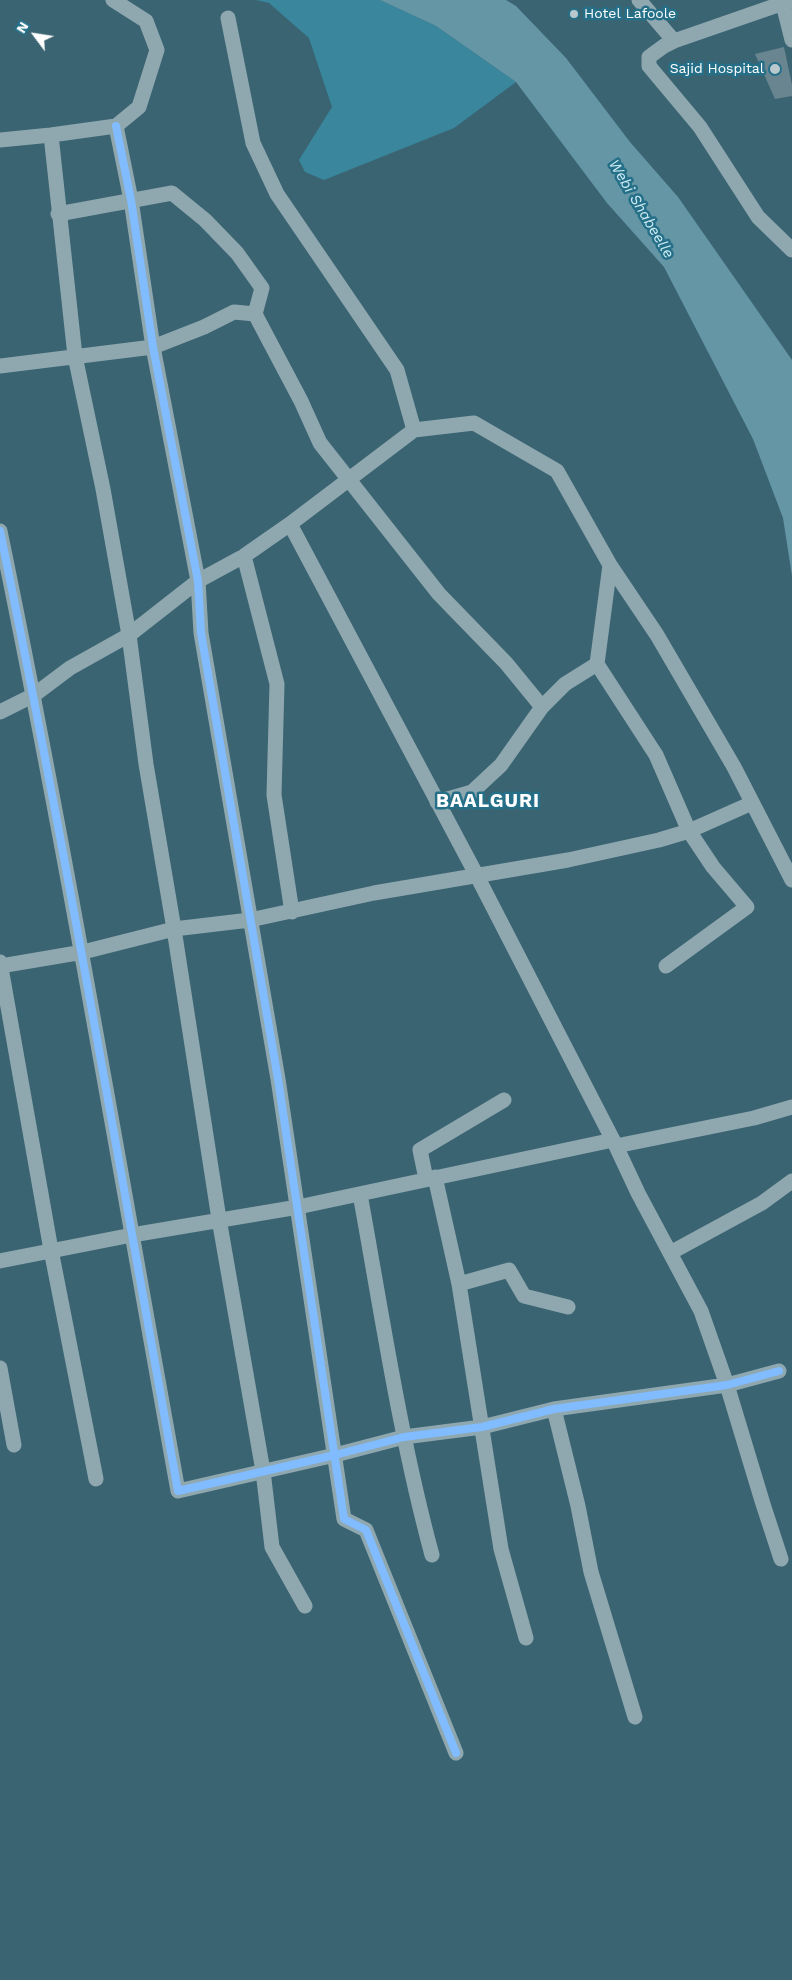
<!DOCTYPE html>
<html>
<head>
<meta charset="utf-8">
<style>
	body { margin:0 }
	#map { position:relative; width:792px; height:1980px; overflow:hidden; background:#3b6472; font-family:"Work Sans",sans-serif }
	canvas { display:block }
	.north { position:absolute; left:10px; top:10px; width:50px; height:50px; -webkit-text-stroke:4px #257088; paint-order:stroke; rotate:301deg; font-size:14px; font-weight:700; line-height:20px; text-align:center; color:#fff }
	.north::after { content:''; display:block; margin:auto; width:18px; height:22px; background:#fff; clip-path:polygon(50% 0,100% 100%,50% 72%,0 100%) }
</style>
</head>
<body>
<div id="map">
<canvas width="792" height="1980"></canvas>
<div class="north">N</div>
</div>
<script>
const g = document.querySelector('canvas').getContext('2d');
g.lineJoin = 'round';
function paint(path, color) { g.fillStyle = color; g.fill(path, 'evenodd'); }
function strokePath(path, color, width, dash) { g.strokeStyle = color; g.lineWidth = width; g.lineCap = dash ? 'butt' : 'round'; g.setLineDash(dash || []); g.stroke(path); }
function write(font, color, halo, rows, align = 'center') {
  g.font = font + ' "Work Sans",sans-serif'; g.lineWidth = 5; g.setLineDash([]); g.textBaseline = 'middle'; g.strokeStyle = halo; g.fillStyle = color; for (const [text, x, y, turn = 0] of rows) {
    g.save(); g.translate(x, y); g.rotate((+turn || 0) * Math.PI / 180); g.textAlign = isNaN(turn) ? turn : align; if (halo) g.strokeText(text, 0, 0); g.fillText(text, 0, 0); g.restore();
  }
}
paint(new Path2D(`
	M256,0H380L436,26L516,82L454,128L324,180L305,172L299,160L332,107L309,38L269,3Z`), '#39869d');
paint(new Path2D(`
	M380,0H506L516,6L566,58L630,142L678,197L792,360V576L783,518L753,439L664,267L607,203L516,82L436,26Z`), '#6596a5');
paint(new Path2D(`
	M784,47L792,85V96L775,99L755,54Z`), '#698690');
strokePath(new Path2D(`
	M639,0L674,41
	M782,0L792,40
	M792,0L674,41L664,46L649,57V66L700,127L758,217L792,250
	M228,18L253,143L277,194L397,370L414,430
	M116,126L131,200L153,347L198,581L201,633L278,1079L344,1519L366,1530L456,1753
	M51,135L75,356L103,489L129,635L146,764L174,929L219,1219L263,1471L272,1547L305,1606
	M0,140L51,135L116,126L139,107L157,50L146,21L113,0
	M58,214L172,193L205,220L237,253L262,288L255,314
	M0,366L153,347L204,327L234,312L255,314L301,401L320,443L439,594L506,663L542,707
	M290,524L477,876L616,1146L638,1193L701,1311L727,1385L763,1504L781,1559
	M0,531C66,850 120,1171 178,1491L335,1455L404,1437L482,1427L554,1409L727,1385L779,1371
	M244,556L277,684L274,795L292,912
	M610,565L657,635L734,767L792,880
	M0,712L34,695L70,668L129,635L198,581L244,556L290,524L414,430L474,423L557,471L610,565L597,664L656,755L689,831L713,867L747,907L666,966
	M437,802L472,792L501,765L542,707L565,684L597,664
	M0,962L51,1250L96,1479
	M0,966L83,952L174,929L250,920L374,893L568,860L659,840L689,831L752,803
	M616,1146L754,1118L792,1107
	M435,1177L459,1284L501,1549L526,1638
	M426,1179L420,1150L504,1100
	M360,1194C382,1315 400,1437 432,1555
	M670,1253L762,1203L792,1181
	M0,1261L132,1235L298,1207L613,1140
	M459,1284L509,1270L524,1296L568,1307
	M0,1368L14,1445
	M554,1409L578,1506L591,1572L635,1717`), '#8fa8b0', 15);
strokePath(new Path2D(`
	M116,126L131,200L153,347L198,581L201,633L278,1079L344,1519L366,1530L456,1753
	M0,531C66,850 120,1171 178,1491L335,1455L404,1437L482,1427L554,1409L727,1385L779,1371`), '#80bcff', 8);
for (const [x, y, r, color] of [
	[574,14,5,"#bac9ce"],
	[775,69,6,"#bac9ce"]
]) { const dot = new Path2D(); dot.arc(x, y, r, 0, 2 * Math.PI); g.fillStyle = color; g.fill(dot); strokePath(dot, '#257088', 2); }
write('14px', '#fff', '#257088', [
	["Hotel Lafoole",584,14],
	["Sajid Hospital",764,69,"right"]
], 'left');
write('italic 15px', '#cdecf4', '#257088', [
	["Webi Shabeelle",641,209,59]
]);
g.letterSpacing = '1px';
write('bold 19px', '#fff', '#257088', [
	["BAALGURI",488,801]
]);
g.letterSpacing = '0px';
</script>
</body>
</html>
